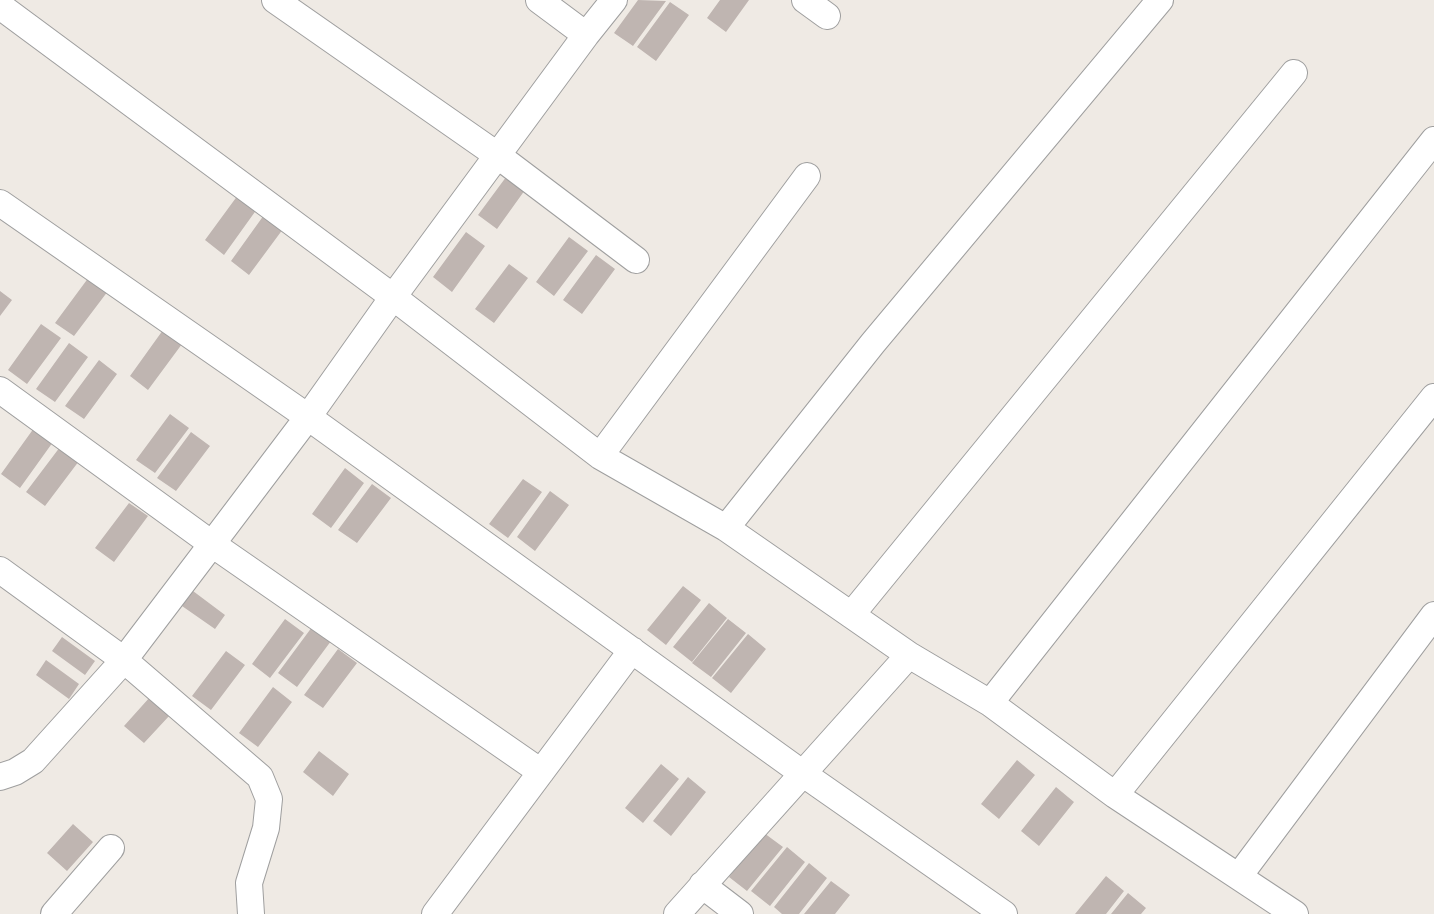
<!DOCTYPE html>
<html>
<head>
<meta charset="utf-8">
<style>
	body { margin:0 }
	canvas { display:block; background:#efeae4 }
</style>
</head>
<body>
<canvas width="1434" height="914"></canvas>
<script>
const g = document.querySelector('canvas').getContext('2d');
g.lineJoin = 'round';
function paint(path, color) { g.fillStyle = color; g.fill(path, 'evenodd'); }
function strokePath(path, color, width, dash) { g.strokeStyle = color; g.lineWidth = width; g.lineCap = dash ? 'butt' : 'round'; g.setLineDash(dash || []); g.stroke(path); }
paint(new Path2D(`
	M638,0L666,1L633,46L614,33Z
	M720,0H749L726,32L707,18Z
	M670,2L689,15L656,61L637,47Z
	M512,169L530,183L497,229L478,215Z
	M238,195L257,209L224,255L205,240Z
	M264,215L283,229L249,275L231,261Z
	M466,232L485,246L452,292L433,277Z
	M569,237L588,251L554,296L536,282Z
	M596,255L615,269L582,314L563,300Z
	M509,264L528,278L494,323L475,309Z
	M89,277L108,291L74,336L55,323Z
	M0,291L12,300L0,316Z
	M41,324L61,338L27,384L8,370Z
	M163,330L182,344L148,390L130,376Z
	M69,343L88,357L55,402L36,389Z
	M99,360L117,374L84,419L65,406Z
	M170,414L189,428L155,473L136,460Z
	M34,428L53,442L20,488L1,474Z
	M191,432L210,446L176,491L157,478Z
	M60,447L79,461L45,506L26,492Z
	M345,468L364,483L331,528L312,514Z
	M523,479L542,492L508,538L489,524Z
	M372,484L391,498L357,543L338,530Z
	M550,491L569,505L535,551L517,537Z
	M129,503L148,516L114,562L95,548Z
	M683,586L701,600L666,645L647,630Z
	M193,591L225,615L215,629L182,606Z
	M709,603L727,618L692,662L673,647Z
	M285,619L304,633L270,678L252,664Z
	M728,619L746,633L711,677L692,663Z
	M312,627L331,641L297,687L278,673Z
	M748,634L766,649L731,693L712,678Z
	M62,637L95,661L85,675L52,651Z
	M338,649L357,663L323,708L304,695Z
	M226,651L245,665L211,710L192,696Z
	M46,660L79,684L69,699L36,675Z
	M273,687L292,702L258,747L239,733Z
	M150,697L170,715L144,743L124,726Z
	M319,751L349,774L333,796L303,772Z
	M1017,760L1035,775L999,819L981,804Z
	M661,764L679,779L643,823L625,808Z
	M688,777L706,792L671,836L653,821Z
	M1056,787L1074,802L1039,846L1021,831Z
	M73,824L93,842L67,871L47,853Z
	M764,833L783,847L747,891L729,877Z
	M787,847L805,862L770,906L751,891Z
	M809,863L827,878L799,914H782L774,907Z
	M1106,876L1124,891L1106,914H1075Z
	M831,881L850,895L835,914H804Z
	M1128,893L1146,908L1141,914H1111Z`), '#bfb5b1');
const street = new Path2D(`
	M275,0L497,155L636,260
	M539,0L586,35
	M805,0L827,16
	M0,6L393,297L600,456L726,528L909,655L990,703L1115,795L1295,914
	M0,203L308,417L802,773L1004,914
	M0,390L212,544L541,772
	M600,456L807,176
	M726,528L873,343L1160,0
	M0,570L124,660L260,777L269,799L266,828L249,883L251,914
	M852,614L1294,73
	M990,703L1434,140
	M0,777L15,772L33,761L124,660L212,544L308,417L393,297L586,35L614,0
	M1115,795L1434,397
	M1239,876L1434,615
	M702,885L740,914
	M54,914L111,848
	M435,914L632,650
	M677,914L909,655`);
strokePath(street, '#9f9f9f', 28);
strokePath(street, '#fff', 26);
</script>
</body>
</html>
